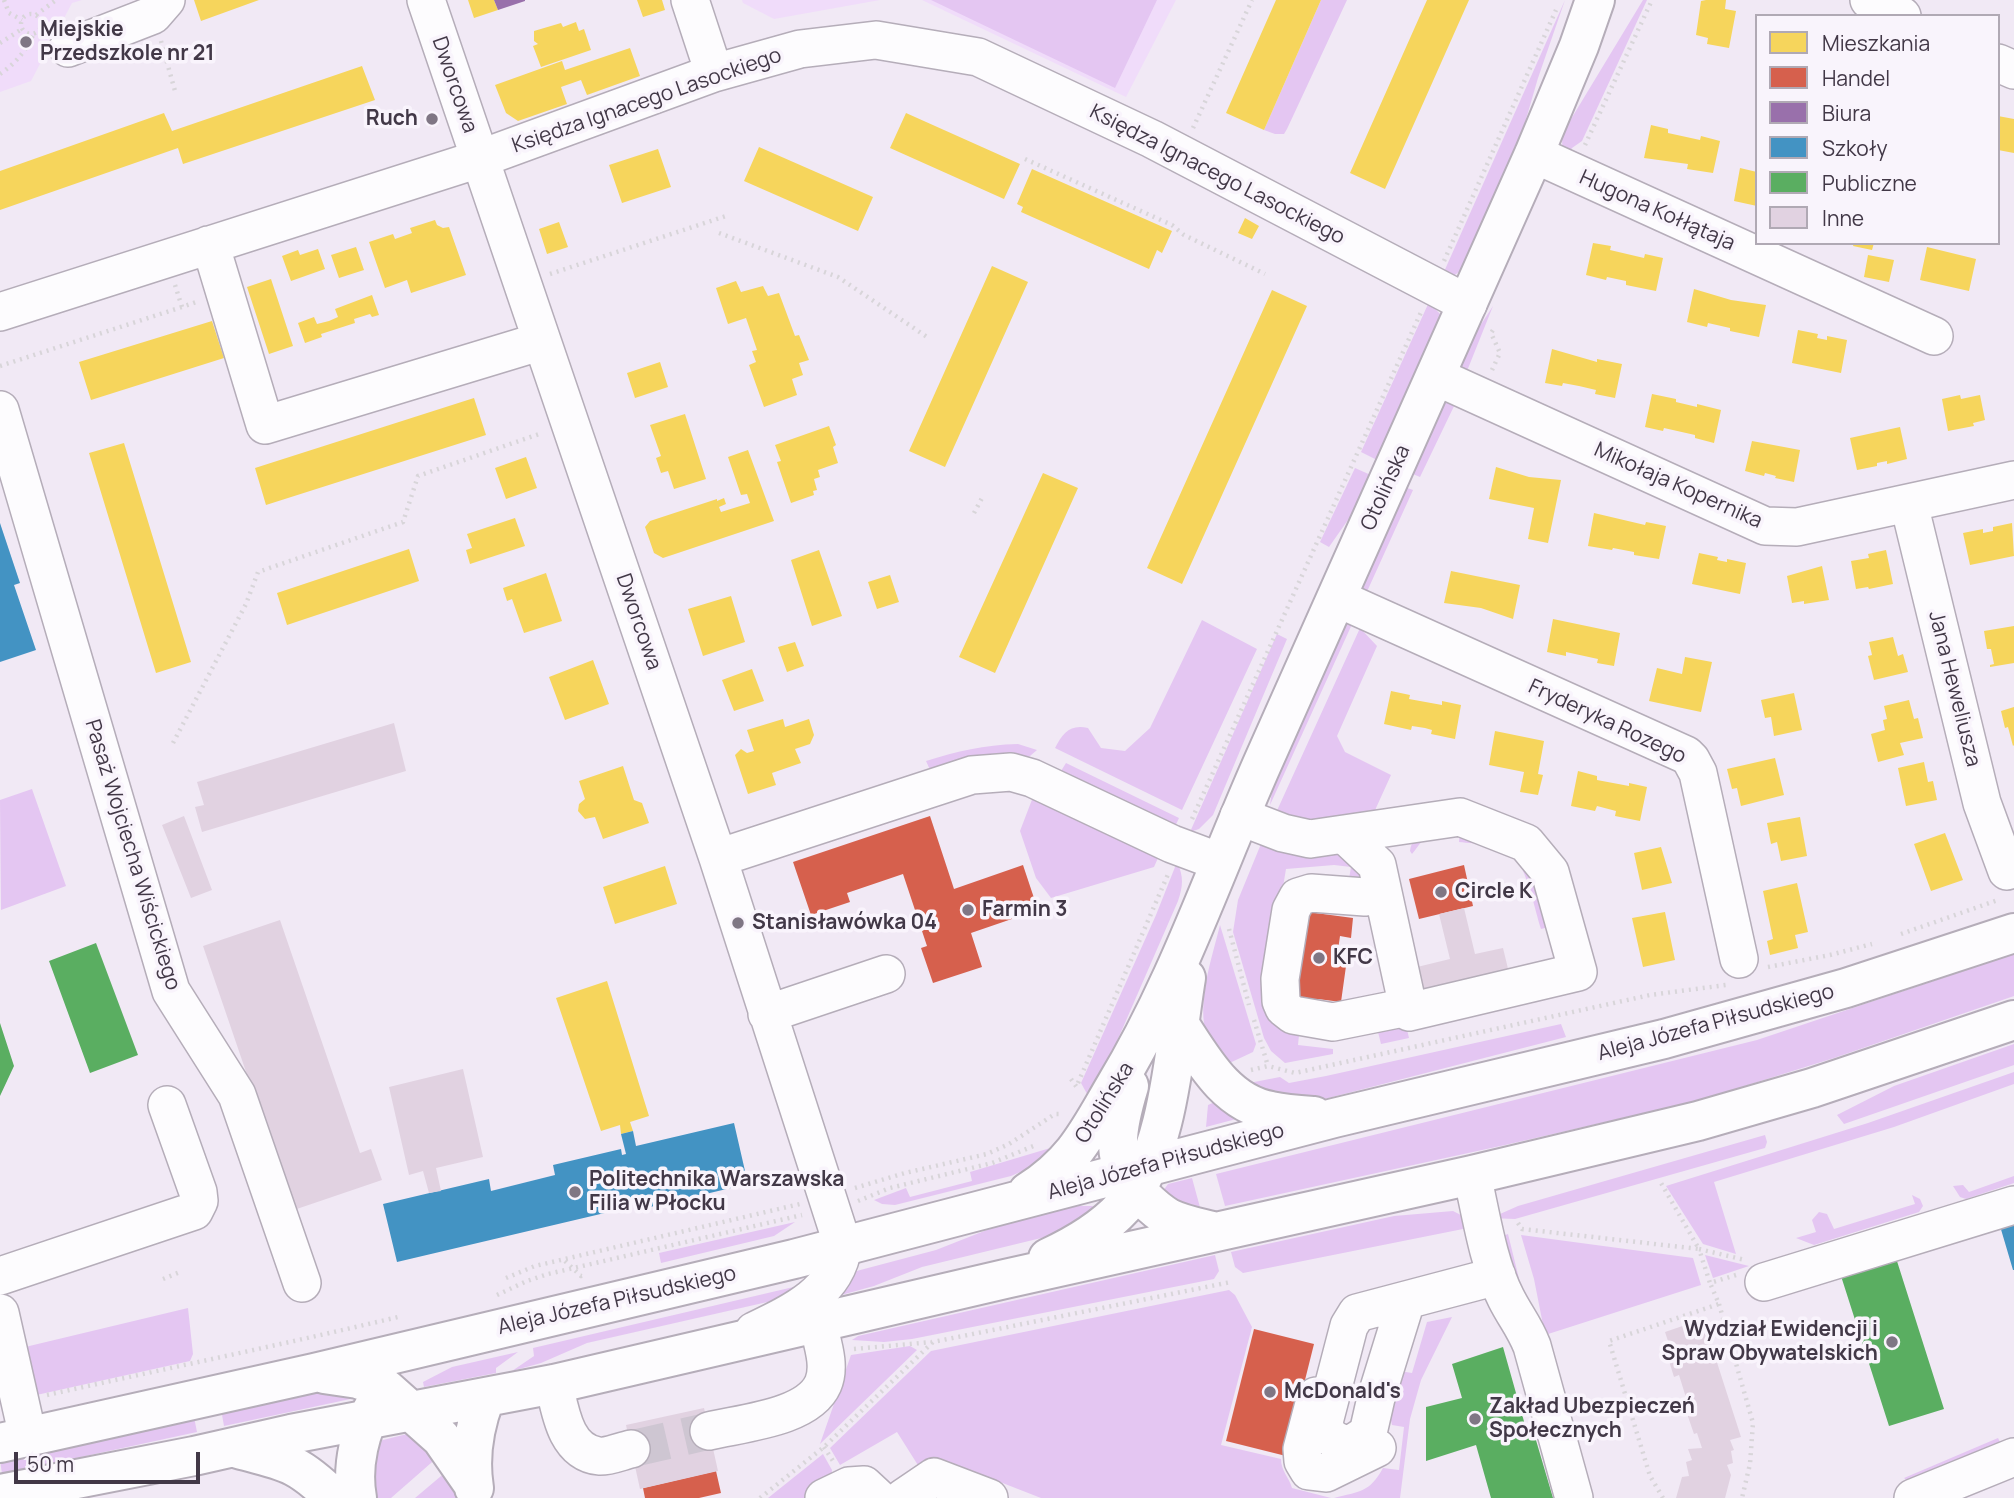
<!DOCTYPE html>
<html>
<head>
<meta charset="utf-8">
<style>
	body { margin:0 }
	#map { position:relative; width:2014px; height:1498px; overflow:hidden; background:#f1e9f5; font-family:Manrope,sans-serif }
	canvas { display:block }
	.legend { position:absolute; left:1755px; top:14px; width:245px; height:231px; box-sizing:border-box; background:#f9f4fc; border:2px solid #b0a9b4; margin:0; padding:9px 12px; list-style:none; font-size:21px; color:#423847 }
	.legend li { display:flex; align-items:center; gap:14px; height:35px }
	.legend b { width:35px; border:2px solid #b0a9b4 }
	.scale { position:absolute; left:14px; top:1452px; width:186px; height:32px; box-sizing:border-box; border:4px solid #423847; border-top:0; padding-left:9px; font-size:21px; line-height:24px; white-space:nowrap; color:#423847; -webkit-text-stroke:5px #f9f4fc; paint-order:stroke }
</style>
</head>
<body>
<div id="map">
<canvas width="2014" height="1498"></canvas>
<ul class="legend">
<li><b style="height:19px;background:#f6d55c"></b>Mieszkania</li>
<li><b style="height:19px;background:#d6604d"></b>Handel</li>
<li><b style="height:19px;background:#9970ab"></b>Biura</li>
<li><b style="height:19px;background:#4393c3"></b>Szkoły</li>
<li><b style="height:19px;background:#5aae61"></b>Publiczne</li>
<li><b style="height:19px;background:#e1d2e1"></b>Inne</li>
</ul>
<div class="scale">50 m</div>
</div>
<script>
const g = document.querySelector('canvas').getContext('2d');
g.lineJoin = 'round';
function paint(path, color) { g.fillStyle = color; g.fill(path, 'evenodd'); }
function strokePath(path, color, width, dash) { g.strokeStyle = color; g.lineWidth = width; g.lineCap = dash ? 'butt' : 'round'; g.setLineDash(dash || []); g.stroke(path); }
function write(font, color, halo, rows, align = 'center') {
  g.font = font + ' Manrope,sans-serif'; g.lineWidth = 7; g.setLineDash([]); g.textBaseline = 'middle'; g.strokeStyle = halo; g.fillStyle = color; for (const [text, x, y, turn = 0] of rows) {
    g.save(); g.translate(x, y); g.rotate((+turn || 0) * Math.PI / 180); g.textAlign = isNaN(turn) ? turn : align; if (halo) g.strokeText(text, 0, 0); g.fillText(text, 0, 0); g.restore();
  }
}
paint(new Path2D(`
	M0,0H82L72,3L31,81L0,92Z
	M742,0H880L774,19L743,3Z
	M922,0H1176L1126,97Z`), '#f0dcfa');
paint(new Path2D(`
	M931,0H1157L1115,88Z
	M1321,0H1347L1287,129L1284,134H1275L1264,130Z
	M1565,0L1538,78L1513,164L1467,266L1452,277L1443,274Z
	M1643,0H1647L1582,141L1572,148L1567,159C1562,148 1560,141 1565,129Z
	M1429,302L1440,314L1441,322L1379,461L1361,452Z
	M1493,306L1465,376L1460,369L1461,355Z
	M1449,401L1456,402L1420,477L1408,472L1443,403Z
	M1355,468L1373,476L1364,497L1329,547L1320,542Z
	M1402,486L1413,490L1365,596L1361,587Z
	M1202,620L1257,649L1182,810L1055,748C1063,733 1070,724 1088,728L1101,748L1125,751L1150,728Z
	M1346,622H1353L1270,805L1273,783Z
	M1360,628L1377,646L1337,736L1345,752L1391,775L1376,808L1374,817L1337,826L1275,815Z
	M1277,634L1287,639L1213,815L1199,829L1190,832Z
	M1018,744L1037,750L1030,756L1019,759L931,772L926,761C958,751 983,745 1018,744Z
	M1066,763L1179,818L1173,831L1063,778L1061,771Z
	M32,789L66,886L1,910L0,800Z
	M1033,797L1158,858L1154,867L1051,898L1036,878L1020,831Z
	M1453,827L1464,828C1483,836 1514,845 1529,859C1547,874 1551,903 1557,925L1541,929C1535,911 1527,868 1513,855C1501,844 1476,844 1459,842L1460,831C1449,830 1434,832 1424,840C1419,843 1416,850 1412,854L1410,851C1413,830 1435,828 1453,827Z
	M1263,839L1340,851L1366,877L1348,885L1351,867L1334,865L1286,869L1269,971L1300,1025L1298,1045L1333,1049V1054L1285,1063L1271,1051L1264,1038L1233,932L1238,900Z
	M1177,862C1184,877 1183,886 1178,901L1091,1101L1081,1083L1156,915Z
	M1220,925L1256,1044L1253,1052L1221,1067C1216,1058 1210,1048 1207,1037C1196,1003 1212,958 1220,925Z
	M2014,954V996L1834,1058L1697,1101L1505,1145L1225,1206L1216,1174L1757,1040Z
	M1405,1021L1409,1038L1381,1044L1376,1024Z
	M1561,1024L1566,1037L1305,1104L1289,1105L1249,1083L1280,1077L1289,1083L1326,1076Z
	M2014,1044V1065L1844,1124L1837,1115L1894,1086Z
	M2014,1072V1084L1894,1127L1714,1182L1736,1254L1703,1244L1666,1186L1868,1123Z
	M1217,1101L1240,1118L1206,1127L1208,1105Z
	M1765,1135L1767,1142L1765,1148L1515,1219L1491,1218L1518,1206Z
	M1067,1143L1034,1166L1011,1176L895,1205L882,1204L874,1200L906,1188L910,1197L972,1181L970,1172Z
	M2014,1176V1183L1966,1199L1960,1197L1953,1186L1963,1185L1969,1192Z
	M1192,1178L1201,1211L1184,1208L1163,1191L1168,1184Z
	M1912,1195L1920,1199L1923,1206L1919,1212L1814,1245L1796,1238L1816,1232L1812,1220L1819,1212L1827,1214L1834,1229L1915,1204Z
	M1078,1206H1092L1095,1208L1070,1231L922,1267L874,1286L834,1297L849,1273L936,1250L1002,1224Z
	M1453,1211L1463,1216L1468,1228L1243,1273L1235,1267L1231,1252L1394,1216Z
	M795,1222L774,1236L661,1263L659,1253Z
	M1508,1234L1527,1311L1495,1239Z
	M1521,1235L1693,1258L1701,1285L1545,1335L1534,1279Z
	M1215,1255L1219,1271L1214,1279L912,1339L884,1342L852,1340L858,1336Z
	M1705,1255L1749,1266L1713,1278Z
	M802,1285L785,1298L587,1343L541,1363L512,1371L534,1356L533,1348Z
	M1229,1290L1235,1295L1252,1327L1221,1445L1281,1459C1281,1471 1289,1477 1292,1488L1331,1498H1041L941,1459L921,1470L897,1432L840,1465L830,1448L931,1351Z
	M188,1308L193,1354L190,1361L32,1396L21,1348Z
	M1452,1317L1421,1380L1410,1419L1400,1498H1334C1360,1491 1369,1493 1383,1468L1399,1470L1404,1427L1392,1425L1386,1401L1393,1370L1412,1373L1427,1322Z
	M910,1346L917,1350L820,1444L851,1355Z
	M518,1352L496,1368V1373L424,1387L423,1382L452,1367Z
	M318,1390L351,1393L355,1398L224,1426L221,1409Z
	M194,1417L197,1432L2,1474L0,1460Z
	M415,1432L439,1456L391,1498H375L372,1457L379,1441Z
	M1998,1438L2002,1446L1909,1482L1904,1478Z
	M823,1454L832,1470L831,1483L807,1498H768Z
	M447,1471L458,1498H415Z`), '#e4c6f2');
paint(new Path2D(`
	M194,0H259L201,21Z
	M468,0H494L498,10L474,18Z
	M637,0H662L665,10L643,17Z
	M1276,0H1321L1264,130L1226,113Z
	M1427,0H1469L1385,189L1350,173Z
	M1706,0H1726L1725,9L1736,11L1729,48L1707,44L1708,38L1696,35L1701,1Z
	M576,22L579,31L584,29L591,50L541,67L533,46L538,44L534,41V31L561,23L563,27Z
	M630,48L640,76L587,95L581,80L561,87L567,104L518,121L506,113L495,85L562,61L565,70Z
	M362,66L375,100L183,164L178,148L0,210V171L164,113L172,131Z
	M906,113L1020,164L1004,199L890,148Z
	M1998,116L2014,119V153L1998,150Z
	M1651,125L1668,129V133L1700,140L1701,136L1720,141L1713,173L1687,169L1688,164L1644,158Z
	M759,147L873,197L858,231L744,181Z
	M658,149L671,187L622,203L609,165Z
	M1740,168L1757,172V206L1734,201Z
	M1032,169L1172,231L1162,253L1157,250L1149,269L1021,212L1023,207L1017,204Z
	M1245,218L1259,226L1252,239L1238,233Z
	M435,220L437,225L443,228L449,227L466,275L411,293L407,280L385,288L369,242L393,234L395,239L412,233L410,228Z
	M559,222L568,247L547,254L539,229Z
	M1593,243L1611,246L1610,250L1644,258L1645,254L1663,258L1656,291L1626,285V281L1607,277L1606,280L1586,275Z
	M1854,243H1874L1872,250L1853,246Z
	M356,247L364,270L339,278L331,255Z
	M1927,247L1976,259L1969,291L1920,280Z
	M318,249L325,269L291,281L282,256L298,250L300,255Z
	M1868,255L1894,260L1889,282L1864,277Z
	M992,266L1028,282L945,467L909,451Z
	M271,279L293,346L269,354L247,287Z
	M736,281L741,292L763,286L768,296L779,293L795,336L799,335L809,360L799,363L803,375L792,379L797,395L764,407L749,365L756,362L752,351L757,350L746,318L728,324L716,288Z
	M1694,289L1731,300L1766,305L1759,337L1730,331V328L1708,323L1707,327L1687,322Z
	M1272,290L1307,306L1182,584L1147,568Z
	M372,295L379,315L372,317L370,314L354,319L355,323L321,334L322,337L305,343L298,323L314,317L317,324L329,321L338,317L335,309Z
	M212,321L224,358L91,400L79,362Z
	M1798,330L1818,334L1817,338L1827,340V336L1847,340L1841,373L1792,363Z
	M1552,349L1597,362V359L1622,364L1615,398L1595,394L1596,390L1579,386L1563,383L1562,386L1545,383Z
	M660,362L668,387L635,398L627,373Z
	M1652,394L1676,399V402L1697,407V404L1721,410L1714,443L1695,438V435L1664,428L1663,431L1645,427Z
	M1960,395L1961,399L1980,395L1985,420L1973,423L1974,426L1948,431L1942,399Z
	M474,398L486,435L266,505L255,468Z
	M685,414L706,479L674,489L668,471L661,473L656,458L661,456L650,425Z
	M829,426L836,445L833,447L838,463L818,470L820,477L814,479L817,490L813,491L814,495L791,503L777,462L781,461L775,445Z
	M1900,427L1907,459L1887,464V461L1877,463V466L1857,470L1850,438Z
	M1752,441L1800,450L1794,482L1775,478L1776,476L1765,473L1764,476L1745,471Z
	M124,443L191,662L156,673L89,453Z
	M748,450L774,521L663,558L654,553L645,527L650,521L717,499V501L724,498L726,504L719,507L721,512L750,503L747,494L741,495L728,457Z
	M526,457L537,488L506,499L495,468Z
	M1496,467L1529,477L1561,480L1548,543L1528,539L1534,508L1489,499Z
	M1043,473L1078,488L995,673L959,657Z
	M1594,513L1645,525L1646,522L1666,526L1659,559L1634,555V552L1613,548L1612,550L1588,546Z
	M515,518L525,546L470,564L466,550L472,548L467,534Z
	M2012,523L2014,556L1970,565L1963,533L1983,529V533L1993,531V527Z
	M409,549L419,581L287,625L277,593Z
	M819,550L842,616L812,626L791,560Z
	M1886,550L1893,584L1869,589L1868,587L1856,589L1851,561L1869,558L1868,554Z
	M1699,553L1718,557L1717,560L1727,562V559L1746,563L1740,594L1692,584Z
	M1822,566L1829,600L1804,604V601L1792,603L1787,576Z
	M1451,571L1520,585L1513,619L1481,608L1444,603Z
	M546,573L562,621L524,633L512,599L507,601L503,588Z
	M890,575L899,602L877,609L868,582Z
	M731,596L745,642L703,656L688,609Z
	M1553,619L1620,633L1614,666L1597,663L1598,659L1566,652V656L1547,652Z
	M2014,626V663L1990,667V665L1994,664L1991,649H1987L1984,631Z
	M1893,637L1898,656L1903,654L1908,672L1874,680L1868,656L1872,655L1869,642Z
	M795,642L804,666L787,672L778,647Z
	M1685,657L1712,662L1701,712L1649,701L1657,668L1682,674Z
	M593,660L609,704L565,720L549,677Z
	M752,669L764,701L734,711L722,680Z
	M1391,691L1410,695L1409,699L1442,705V701L1461,705L1455,739L1431,734L1432,730L1425,728L1412,726L1411,730L1384,724Z
	M1794,693L1802,730L1774,736L1771,717L1765,718L1761,700Z
	M1909,700L1914,719L1918,718L1923,738L1900,743L1904,755L1878,762L1871,734L1885,730L1883,720L1887,719L1884,706Z
	M2014,707V745L2013,746L2008,727L2005,728L2001,711Z
	M783,719L785,727L809,719L814,735L810,744L795,749L801,763L772,773L776,785L748,794L735,755L741,749L747,753L754,751L747,730Z
	M1495,731L1544,741L1538,774L1543,775L1538,795L1520,792L1524,772L1489,765Z
	M1775,758L1784,795L1741,806L1737,788L1732,789L1727,769Z
	M1924,762L1928,782L1933,781L1937,800L1906,806L1898,768Z
	M623,766L634,800L642,803L649,823L603,839L595,817L585,819L578,811L579,804L585,799L579,781Z
	M1578,771L1597,776V780L1629,786V783L1647,787L1640,821L1615,816L1616,811L1597,806L1595,811L1571,806Z
	M1800,817L1807,856L1781,861L1777,842L1771,844L1767,823Z
	M1945,833L1963,880L1931,891L1914,844Z
	M1661,847L1672,883L1642,890L1634,853Z
	M665,866L677,904L615,924L603,887Z
	M1797,883L1808,932L1795,935L1798,948L1770,955L1767,941L1773,939L1763,891Z
	M1665,912L1675,960L1643,967L1632,918Z
	M607,981L649,1116L630,1122L633,1131L621,1134L620,1125L601,1131L556,998Z`), '#f6d55c');
paint(new Path2D(`
	M433,112L437,124L430,127L426,115Z
	M930,816L954,889L1023,865L1038,910L971,933L982,967L933,983L921,948L927,946L903,874L847,893L850,902L811,915L793,862Z
	M1464,865L1473,906L1419,919L1409,879Z
	M1308,912L1353,918L1351,938L1340,936L1337,957L1347,959L1341,1002L1318,999L1317,1006L1294,1002Z
	M1254,1329L1314,1344L1286,1456L1226,1441Z
	M716,1471L721,1493L699,1498H645L643,1488Z`), '#d6604d');
paint(new Path2D(`
	M494,0H525V1L498,10Z`), '#9970ab');
paint(new Path2D(`
	M0,523L20,583L14,585L36,650L0,662Z
	M734,1123L748,1184L646,1208L643,1194L624,1199L626,1208L397,1262L383,1204L489,1179L491,1191L555,1175L553,1165L621,1149L622,1155L626,1154L621,1134L633,1131L636,1146Z
	M2014,1221V1270H2013L2000,1226Z`), '#4393c3');
paint(new Path2D(`
	M96,943L138,1055L90,1073L49,961Z
	M0,1023L14,1066L0,1096Z
	M1896,1258L1944,1409L1889,1426L1841,1276Z
	M1503,1347L1527,1432L1533,1430L1553,1498H1491L1476,1445L1426,1461V1407L1462,1398L1452,1364Z`), '#5aae61');
paint(new Path2D(`
	M394,723L406,771L202,832L195,807L204,805L197,782Z
	M184,816L212,890L191,898L162,825Z
	M1464,908L1475,954L1503,948L1510,977L1420,998L1413,968L1450,959L1439,914Z
	M280,920L360,1153L371,1149L382,1180L285,1213L283,1180L203,946Z
	M463,1069L483,1157L436,1168L441,1191L429,1193L423,1171L409,1175L389,1087Z
	M1703,1319L1741,1437L1730,1440L1734,1450L1731,1451L1733,1463L1727,1465L1731,1475L1725,1498H1676L1682,1477L1689,1476L1686,1462L1692,1460L1688,1449L1702,1448L1697,1433L1694,1434L1684,1405L1688,1404L1679,1375L1674,1377L1665,1348L1670,1347L1665,1332Z
	M704,1408L718,1471L640,1489L626,1425Z`), '#e1d2e1');
strokePath(new Path2D(`
	M631,1449L709,1431`), '#cec6d2', 37, [37, 18]);
const minor = new Path2D(`
	M426,0L718,858L843,1246C837,1292 792,1313 754,1331
	M690,0L714,73
	M1869,0L1902,16
	M68,48L153,15L166,0
	M1998,63L2014,70
	M1534,154L1934,336
	M208,245L215,260L265,425L542,341
	M0,312L479,159L714,73L800,49L876,40L978,57L1152,139L1468,304
	M1435,376L1765,526L1797,527L2014,480
	M0,410L171,991L237,1095L302,1283
	M1909,504L1982,803L2007,871
	M1337,598L1686,755L1691,760L1698,773L1739,959
	M1239,816L1283,833L1310,839L1344,834
	M1460,817L1526,843L1550,872L1578,972L1409,1012L1377,865L1344,834Z
	M718,858L972,775L1011,772L1032,778L1172,844L1220,862
	M1383,894L1365,897L1311,893L1298,897L1291,910L1280,979L1281,1001L1284,1008L1293,1015L1333,1022L1408,1007
	M767,1014L886,974
	M1472,1175C1481,1214 1488,1263 1506,1298C1515,1316 1524,1326 1532,1346L1574,1498
	M0,1276L194,1211L199,1201L198,1192L167,1105
	M1764,1282L2014,1205
	M1406,1301L1376,1398L1368,1433C1350,1446 1346,1448 1327,1435L1324,1422L1349,1326L1357,1313L1497,1276
	M0,1313L28,1437
	M554,1384C560,1410 565,1452 599,1456C608,1457 622,1451 631,1449
	M1316,1396L1302,1449L1303,1461L1309,1471L1326,1473L1377,1448
	M709,1431C742,1423 808,1418 823,1384C831,1366 822,1342 818,1324
	M824,1498L849,1486L864,1485L878,1498
	M903,1498L934,1477L989,1498
	M1913,1498L2014,1457`);
const major = new Path2D(`
	M1178,1022C1202,1058 1225,1103 1271,1111C1285,1114 1300,1115 1314,1116
	M1129,1086C1116,1129 1108,1164 1143,1197C1151,1205 1160,1213 1169,1218C1183,1225 1201,1228 1216,1232
	M1028,1192C1075,1162 1088,1132 1115,1086C1177,984 1215,870 1263,762C1354,560 1444,357 1534,154L1579,46L1595,0
	M1048,1258C1076,1245 1102,1230 1123,1207C1169,1157 1175,1044 1186,978
	M324,1374L358,1379L386,1389L441,1438L473,1484
	M0,1443L314,1373L794,1259L1334,1118L1664,1039L1846,988L2014,933
	M238,1449C287,1462 297,1462 334,1498
	M474,1488C469,1457 474,1427 485,1398
	M0,1494L194,1456L291,1434L554,1384L1005,1279L1472,1175L1698,1121L1812,1088L2014,1020
	M357,1498C351,1465 360,1429 377,1401`);
strokePath(minor, '#b5adb9', 40);
strokePath(major, '#b5adb9', 42);
strokePath(new Path2D(`
	M4,0L9,13L22,20
	M21 24a10 10 0 1 1 20 0a10 10 0 1 1-20 0Z
	M36,15L56,0
	M161,41L175,91
	M0,43L22,29
	M0,74C16,63 26,51 34,33
	M1193,128L1252,0
	M1585,145L1652,0
	M1025,159L1172,225L1184,235L1265,274
	M719,233L838,277L930,339
	M1444,261L1556,10
	M550,274L726,216
	M175,285L182,307L199,301
	M0,366L182,307
	M1492,370L1500,353L1491,333L1493,330
	M974,513L982,498
	M173,743L246,604L258,572L403,522L418,476L542,433
	M1192,819L1422,310
	M1229,929L1249,1005
	M1901,934L1998,900
	M1768,967L1830,955L1872,944
	M1254,1020L1268,1066
	M1251,1070L1268,1066L1295,1073L1650,995L1726,985
	M1071,1079L1078,1089
	M1078,1083L1169,872
	M855,1188L905,1173L987,1154L1009,1144L1055,1114H1062
	M858,1201L890,1188L992,1163L1036,1145
	M1518,1223L1522,1229L1699,1249L1661,1183
	M565,1261L581,1276L585,1275
	M1736,1275L1710,1283L1699,1249L1745,1260
	M506,1278L535,1266L800,1204
	M163,1279L180,1272
	M497,1295L527,1281L548,1274L802,1215
	M1719,1304L1753,1423L1750,1464L1742,1498
	M854,1349L932,1342
	M47,1395C164,1369 281,1345 398,1317
	M824,1447L833,1461
	M760,1498L824,1447L933,1342L1231,1282
	M1663,1498L1650,1476L1609,1341L1719,1304L1710,1283`), '#d8d5d9', 4.5, [2, 5]);
strokePath(minor, '#fdfcfe', 37);
strokePath(major, '#fdfcfe', 38);
for (const [x, y, r, color] of [
	[26,42,7,"#7f7684"],
	[432,119,7,"#7f7684"],
	[1441,892,7,"#7f7684"],
	[968,910,7,"#7f7684"],
	[738,923,7,"#7f7684"],
	[1319,958,7,"#7f7684"],
	[575,1192,7,"#7f7684"],
	[1892,1342,7,"#7f7684"],
	[1270,1392,7,"#7f7684"],
	[1475,1419,7,"#7f7684"]
]) { const dot = new Path2D(); dot.arc(x, y, r, 0, 2 * Math.PI); g.fillStyle = color; g.fill(dot); strokePath(dot, '#f9f4fc', 2.5); }
write('bold 21px', '#423847', '#f9f4fc', [
	["Miejskie",40,30],
	["Przedszkole nr 21",40,54],
	["Ruch",418,119,"right"],
	["Circle K",1455,892],
	["Farmin 3",982,910],
	["Stanisławówka 04",752,923],
	["KFC",1333,958],
	["Politechnika Warszawska",589,1180],
	["Filia w Płocku",589,1204],
	["Wydział Ewidencji i",1878,1330,"right"],
	["Spraw Obywatelskich",1878,1354,"right"],
	["McDonald's",1284,1392],
	["Zakład Ubezpieczeń",1489,1407],
	["Społecznych",1489,1431]
], 'left');
write('21px', '#423847', '#f9f4fc', [
	["Dworcowa",454,85,71],
	["Księdza Ignacego Lasockiego",647,101,-19],
	["Księdza Ignacego Lasockiego",1217,175,27],
	["Hugona Kołłątaja",1657,211,24],
	["Mikołaja Kopernika",1678,486,24],
	["Otolińska",1386,488,-66],
	["Dworcowa",638,622,71],
	["Jana Heweliusza",1954,689,76],
	["Fryderyka Rozego",1607,722,25],
	["Pasaż Wojciecha Wiścickiego",132,855,73],
	["Aleja Józefa Piłsudskiego",1716,1023,-15],
	["Otolińska",1105,1103,-58],
	["Aleja Józefa Piłsudskiego",1166,1162,-15],
	["Aleja Józefa Piłsudskiego",617,1301,-13]
]);
</script>
</body>
</html>
